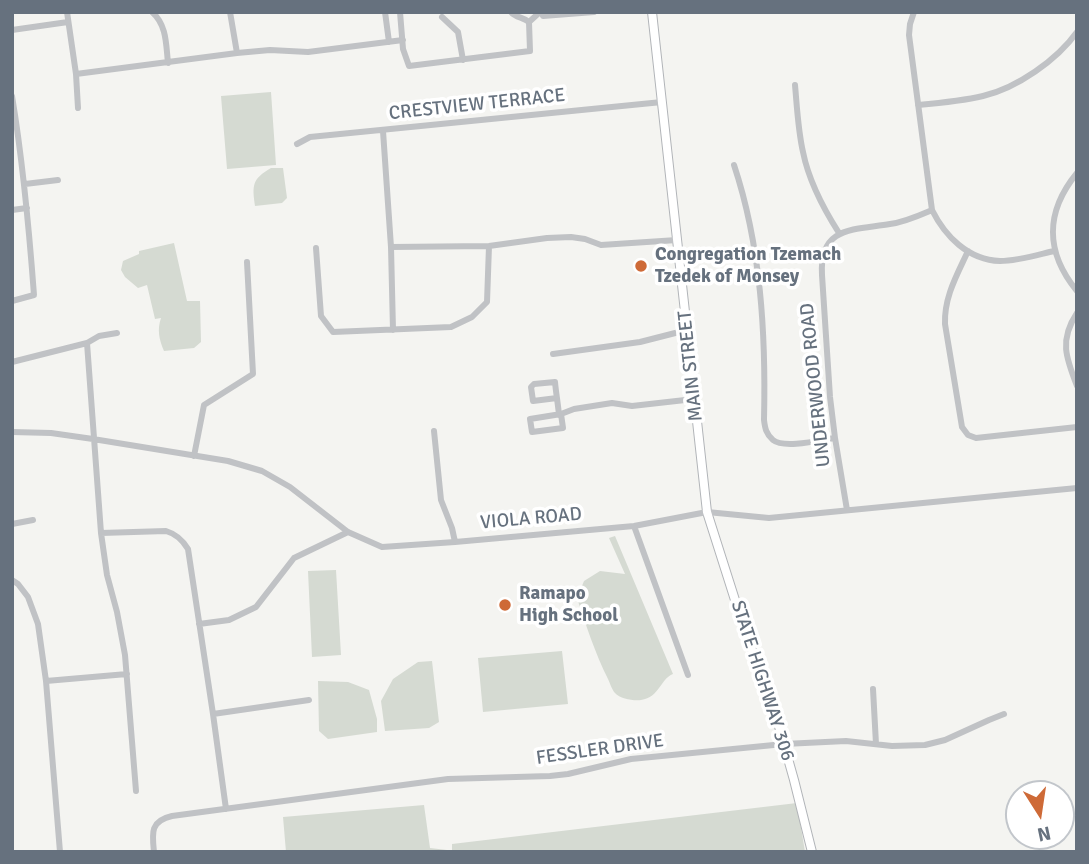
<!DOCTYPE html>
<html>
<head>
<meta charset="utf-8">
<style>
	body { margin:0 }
	#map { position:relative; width:1089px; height:864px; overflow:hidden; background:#f4f4f1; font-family:Signika,sans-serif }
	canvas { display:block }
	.frame { position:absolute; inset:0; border:14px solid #66717e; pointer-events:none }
	.north { position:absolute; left:1005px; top:780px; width:70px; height:70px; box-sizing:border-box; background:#fff; border:2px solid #c2c6cb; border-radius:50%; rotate:168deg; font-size:19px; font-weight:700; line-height:28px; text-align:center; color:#66717e }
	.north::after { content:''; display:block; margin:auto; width:24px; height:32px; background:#ce6a37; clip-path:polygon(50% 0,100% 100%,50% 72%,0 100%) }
</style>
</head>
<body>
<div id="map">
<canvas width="1089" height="864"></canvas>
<div class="frame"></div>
<div class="north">N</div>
</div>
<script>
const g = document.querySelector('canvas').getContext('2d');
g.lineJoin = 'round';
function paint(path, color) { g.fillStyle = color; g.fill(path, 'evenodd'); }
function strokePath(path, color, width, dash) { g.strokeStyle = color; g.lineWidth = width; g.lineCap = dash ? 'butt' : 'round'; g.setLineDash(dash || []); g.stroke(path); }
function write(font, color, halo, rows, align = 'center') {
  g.font = font + ' Signika,sans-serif'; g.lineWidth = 7; g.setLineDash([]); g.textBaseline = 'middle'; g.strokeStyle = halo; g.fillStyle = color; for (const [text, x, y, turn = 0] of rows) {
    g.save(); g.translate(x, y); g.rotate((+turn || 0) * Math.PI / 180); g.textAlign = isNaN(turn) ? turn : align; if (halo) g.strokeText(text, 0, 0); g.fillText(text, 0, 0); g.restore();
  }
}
paint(new Path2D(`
	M271,92L276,165L227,169L221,96Z
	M271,168H283L287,198L282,203L255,206C252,185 252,179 271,168Z
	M174,243L187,301H200L201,342L194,348L164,351C159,339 157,330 161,318L155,319L147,285L138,288L125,277L121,270L123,261L139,254V251Z
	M615,536L673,674C660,679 660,697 641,700C634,701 620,699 615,693C612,690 610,683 608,679C595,653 586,625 577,598L584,581L600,571L625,574L609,538Z
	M336,570L341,655L312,657L308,571Z
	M562,651L568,704L483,712L478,658Z
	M432,661L439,722L429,728L385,731L381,701L393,679L418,662Z
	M318,681L348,682L369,690L377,719V732L328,739L319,731Z
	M797,803L805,852H452V844Z
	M424,805L430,848L447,850L448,852H286L283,817Z`), '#d5dad2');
const major = new Path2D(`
	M652,12L707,512L742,622L776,716L794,780L812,852`);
strokePath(major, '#b1b4b8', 10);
strokePath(new Path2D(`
	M67,12L76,74L78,108
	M152,12C167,25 166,45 168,63
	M230,12L237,53
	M385,12L389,42
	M400,12L403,49L409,66L530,51L529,22L540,12
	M511,12C516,18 523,17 529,22
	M541,12L543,16L594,12
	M914,12L910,24L909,35L932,210C945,236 968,260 1000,261C1018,261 1037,255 1054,251
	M442,17L458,32L463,60
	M12,30L68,22
	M76,74L237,53L270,50L308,52L403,40
	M795,85C797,107 798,130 803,152C809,182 823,208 839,233
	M12,96C23,162 29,228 34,295L12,301
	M918,105C940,103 962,101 983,96C1017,88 1057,60 1077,32
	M383,131L391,247L393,330
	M297,144L310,137L662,102
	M734,165C761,246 766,335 764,420C765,428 766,434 773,440C784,449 821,440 835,438
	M1077,173C1045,212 1045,252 1077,291
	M25,184L58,180
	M12,210L27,208
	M391,247L489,246L547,238L571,237L585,239L601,245L677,240
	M316,248L321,316L333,332L451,327L472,317L487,302L489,246
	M968,251C957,275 944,297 945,324L962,427L968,435L976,438L1077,427
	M1077,313C1059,340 1066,358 1077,386
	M87,343L101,533L107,575L117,612L125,655L136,791
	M553,354L640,342L687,330
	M12,362L87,343L99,336L117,333
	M557,398L533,401L531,387L534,384L555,382C556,393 558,404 559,415
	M561,414L530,419L532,432L563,428L561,414L574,409L612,403L632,406L694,399
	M434,431L441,500L452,528L455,542
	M12,432L51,433L93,439L228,461L262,471L290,487L348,532L382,547L455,542L634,526L707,512L769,518L1077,488
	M194,456L204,405L253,374L247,262
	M847,510L835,438L830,397L822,275C819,226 854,230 890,224C905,222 918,216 932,210
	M12,524L33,520
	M634,526L688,675
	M101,533L166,531C176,534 182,539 188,549L213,714L226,809
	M12,580L18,584L28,597L38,624L46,681L60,852
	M199,624L229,620L256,607L294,558L348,532
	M46,681L127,674
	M873,689L876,744
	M213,714L309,700
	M154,852C152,833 150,821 172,816L448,779L550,776L568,774L631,759L784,744L846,741L892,746L925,745L945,740L989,720L1004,714`), '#c0c2c5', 6);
strokePath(major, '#fff', 8);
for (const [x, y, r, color] of [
	[641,266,7,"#ce6a37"],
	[505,605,7,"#ce6a37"]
]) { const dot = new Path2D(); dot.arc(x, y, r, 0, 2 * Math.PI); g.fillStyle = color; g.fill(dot); strokePath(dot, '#fff', 2.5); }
write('19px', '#66717e', '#fff', [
	["CRESTVIEW TERRACE",477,105,-6],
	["MAIN STREET",691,366,-96],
	["UNDERWOOD ROAD",816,385,-96],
	["VIOLA ROAD",531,519,-5],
	["STATE HIGHWAY 306",762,681,72],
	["FESSLER DRIVE",600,750,-8]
]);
write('bold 19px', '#66717e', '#fff', [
	["Congregation Tzemach",655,255],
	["Tzedek of Monsey",655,277],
	["Ramapo",519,594],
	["High School",519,616]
], 'left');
</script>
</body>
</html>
